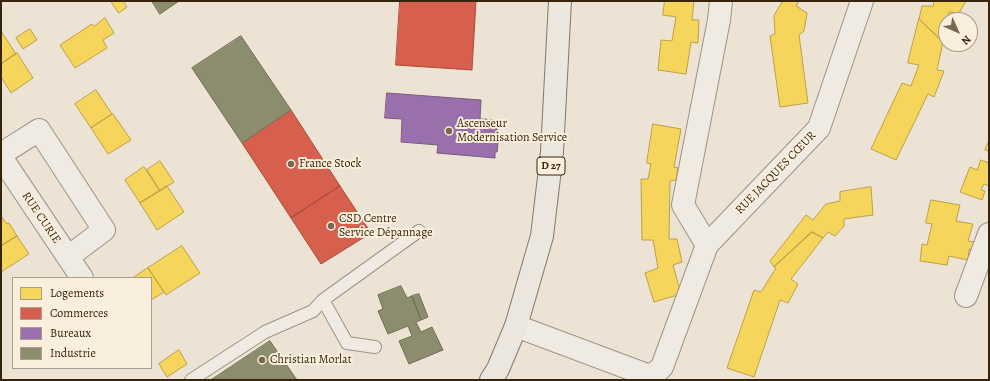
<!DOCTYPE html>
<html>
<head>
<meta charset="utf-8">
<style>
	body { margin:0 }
	#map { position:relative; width:990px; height:381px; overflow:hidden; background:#ece3d4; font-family:Alegreya,serif }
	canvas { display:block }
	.frame { position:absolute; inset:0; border:2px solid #38240d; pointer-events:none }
	.legend { position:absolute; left:12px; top:277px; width:140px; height:92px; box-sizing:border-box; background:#f9efdc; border:1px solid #ac9e89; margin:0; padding:5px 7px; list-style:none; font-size:12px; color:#38240d }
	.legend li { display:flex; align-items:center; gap:8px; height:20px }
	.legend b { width:20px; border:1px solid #ac9e89 }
	.north { position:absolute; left:938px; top:12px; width:40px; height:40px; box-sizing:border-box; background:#f9efdc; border:1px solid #ac9e89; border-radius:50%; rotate:135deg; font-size:11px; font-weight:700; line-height:16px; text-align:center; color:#38240d }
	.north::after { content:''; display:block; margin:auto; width:14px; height:18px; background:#776753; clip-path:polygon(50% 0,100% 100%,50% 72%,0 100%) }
</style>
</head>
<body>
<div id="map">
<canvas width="990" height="381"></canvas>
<div class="frame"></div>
<ul class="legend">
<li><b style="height:11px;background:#f6d55c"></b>Logements</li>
<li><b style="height:11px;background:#d6604d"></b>Commerces</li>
<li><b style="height:11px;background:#9970ab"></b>Bureaux</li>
<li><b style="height:11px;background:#8c8c6e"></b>Industrie</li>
</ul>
<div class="north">N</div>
</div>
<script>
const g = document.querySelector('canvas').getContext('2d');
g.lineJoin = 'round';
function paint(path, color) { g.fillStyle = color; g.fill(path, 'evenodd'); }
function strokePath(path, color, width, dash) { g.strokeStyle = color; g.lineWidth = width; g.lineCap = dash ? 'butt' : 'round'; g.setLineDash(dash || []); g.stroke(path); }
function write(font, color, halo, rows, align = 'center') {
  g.font = font + ' Alegreya,serif'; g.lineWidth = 4; g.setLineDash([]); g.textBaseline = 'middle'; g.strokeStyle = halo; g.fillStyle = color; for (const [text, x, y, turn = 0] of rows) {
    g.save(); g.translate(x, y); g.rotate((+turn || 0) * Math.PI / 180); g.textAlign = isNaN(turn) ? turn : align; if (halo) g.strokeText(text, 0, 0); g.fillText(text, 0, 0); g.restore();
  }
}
const homes = new Path2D(`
	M111,1H123L127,7L119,13Z
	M665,1H694L692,20H699L698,43L691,42L686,74L658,70L661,40L672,41L676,17L663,15Z
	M783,1H799L796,6L807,13L804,31L799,35L808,103L780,107L770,36L775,34L774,16Z
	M934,1H966L959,13L949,12L948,20H946V27L943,42L919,19L922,6H933Z
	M105,18L114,33L103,40L107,48L75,68L60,45L92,24L94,26Z
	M919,19L943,42L937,70L944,71L934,97L928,94L896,160L871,149L902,83L911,86L919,65L908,63Z
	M30,29L37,40L23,49L16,38Z
	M1,31L16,54L1,64Z
	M17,53L33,78L11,93L1,77V64Z
	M96,90L112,114L91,128L75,104Z
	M113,114L131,140L108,154L91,128Z
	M653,124L681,129L674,167L678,168L676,180L670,181L669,239H677L682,262L673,265L681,294L654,302L645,273L658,268L653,240H642L641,179H648L651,164L647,163Z
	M989,141V151L985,150Z
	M981,160L989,163V186L984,184L981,190L985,191L982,200L960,192L970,167L977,170Z
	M160,161L174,182L160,191L147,170Z
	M144,167L160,191L140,203L125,180Z
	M167,186L184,212L157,230L140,203Z
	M871,187L873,215L844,219V226L835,236L828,232L823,238L812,232L774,267L770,261L806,215L813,220L826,204L840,201V192Z
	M931,200L960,205L956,221L973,224L968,241L975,242L973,250L969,249L968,260L949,256L947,265L920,261L922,244L927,245L932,224L926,223Z
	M1,216L7,224L9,223L17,236L1,246Z
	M812,232L823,238L791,279L798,284L788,303L780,300L754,377L727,368L754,290L761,292L776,268L774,267Z
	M17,236L29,254L1,272V246Z
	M182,246L200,273L166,295L148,268Z
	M148,268L164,292L151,300V278H133Z
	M179,350L187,364L167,377L159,364Z`);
paint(homes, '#f6d55c');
strokePath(homes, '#bda044', 1);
const shops = new Path2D(`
	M400,1H476L472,70L396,65Z
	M291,110L340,186L291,218L242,143Z
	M340,186L371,233L321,264L291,218Z`);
paint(shops, '#d6604d');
strokePath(shops, '#a74e3a', 1);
const offices = new Path2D(`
	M387,93L481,100L480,119L498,120L496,143H498L497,152H495V158L437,153L438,145L401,142L402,119L385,118Z`);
paint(offices, '#9970ab');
strokePath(offices, '#7c597c', 1);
const industry = new Path2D(`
	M152,1H179L160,14Z
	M241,36L291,110L242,143L192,68Z
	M401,286L407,298L412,296L421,320L416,322L421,332L432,327L443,350L409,364L399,341L412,336L408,326L388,334L378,311L383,309L378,295Z
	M419,294L428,317L421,320L412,296Z
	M270,341L297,380H211Z`);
paint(industry, '#8c8c6e');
strokePath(industry, '#736d51', 1);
const lane = new Path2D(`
	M375,347L347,343L323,300L419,231
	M191,380L265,332L313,311L323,300`);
const street = new Path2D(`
	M1,154L39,130L104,230L68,257
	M1,157L82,278
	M707,245L683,205L719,20L721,1
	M966,296L989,234
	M516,326L647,375L654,374L662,367L707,245L819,128L862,1`);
const primary = new Path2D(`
	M491,380L498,369L516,326L542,236L552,152L560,1`);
strokePath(lane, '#9c9488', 14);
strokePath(street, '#9c9488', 24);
strokePath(primary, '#81796e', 24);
strokePath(lane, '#efebe2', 12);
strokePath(street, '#efebe2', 22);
strokePath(primary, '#ece7de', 22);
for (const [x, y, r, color] of [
	[449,131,4,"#776753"],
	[291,164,4,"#776753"],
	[331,226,4,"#776753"],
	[262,360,4,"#776753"]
]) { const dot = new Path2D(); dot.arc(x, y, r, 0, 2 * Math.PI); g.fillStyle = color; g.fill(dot); strokePath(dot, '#f9efdc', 1.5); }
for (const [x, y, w] of [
	[551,166,28]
]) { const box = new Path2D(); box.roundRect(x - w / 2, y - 9, w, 18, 3); g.fillStyle = '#f9efdc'; g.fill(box); strokePath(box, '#38240d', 1); }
write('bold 11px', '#38240d', null, [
	["D 27",551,166]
]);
write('12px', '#38240d', '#f9efdc', [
	["Ascenseur",457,124],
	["Modernisation Service",457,138],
	["France Stock",299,164],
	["CSD Centre",339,219],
	["Service Dépannage",339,233],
	["Christian Morlat",270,360]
], 'left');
write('12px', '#38240d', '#f9efdc', [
	["RUE JACQUES CŒUR",776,173,-46],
	["RUE CURIE",41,218,56]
]);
</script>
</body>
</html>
